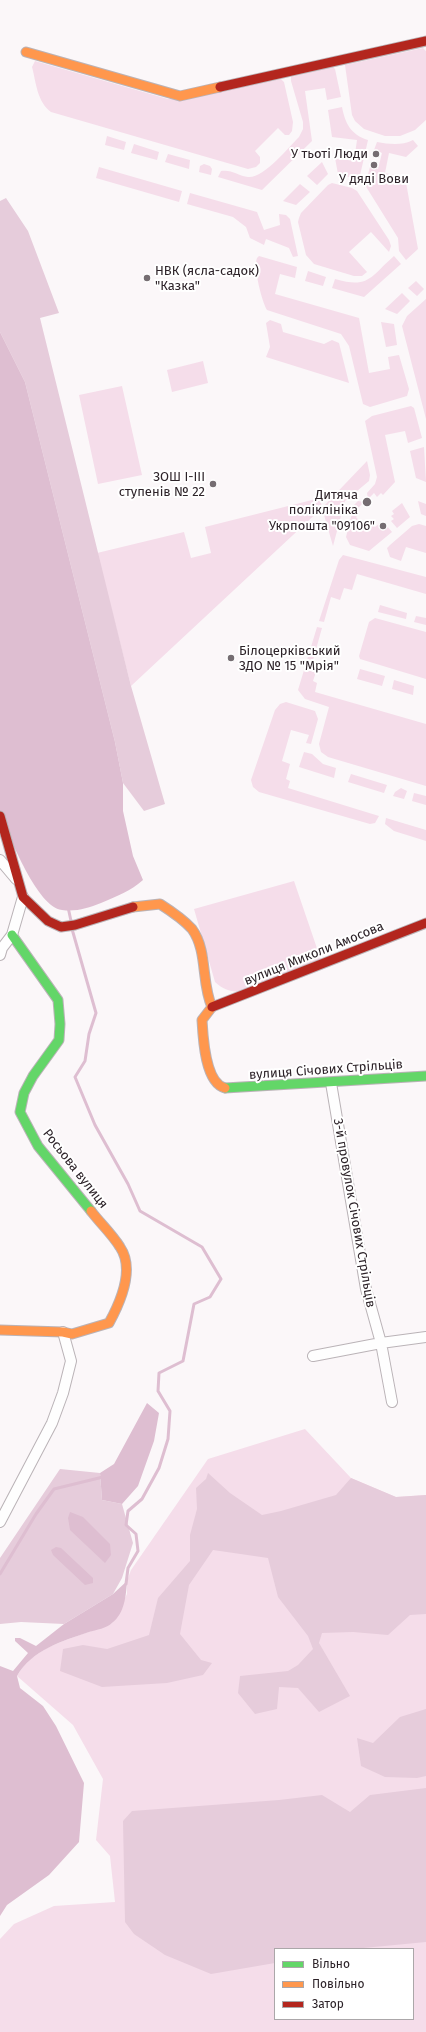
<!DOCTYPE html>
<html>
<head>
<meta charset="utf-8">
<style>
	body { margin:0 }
	#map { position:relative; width:426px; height:2032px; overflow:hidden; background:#fbf7f9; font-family:"Fira Sans",sans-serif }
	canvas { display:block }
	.legend { position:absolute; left:274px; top:1948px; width:140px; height:72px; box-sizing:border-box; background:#fff; border:1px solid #aba7a9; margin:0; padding:5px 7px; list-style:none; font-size:12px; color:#2d2329 }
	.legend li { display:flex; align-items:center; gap:8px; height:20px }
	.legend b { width:20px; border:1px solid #aba7a9 }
</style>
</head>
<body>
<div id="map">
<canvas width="426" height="2032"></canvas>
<ul class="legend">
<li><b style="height:5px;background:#63d668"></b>Вільно</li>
<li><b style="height:5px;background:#ff974d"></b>Повільно</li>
<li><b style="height:5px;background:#b3261e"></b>Затор</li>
</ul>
</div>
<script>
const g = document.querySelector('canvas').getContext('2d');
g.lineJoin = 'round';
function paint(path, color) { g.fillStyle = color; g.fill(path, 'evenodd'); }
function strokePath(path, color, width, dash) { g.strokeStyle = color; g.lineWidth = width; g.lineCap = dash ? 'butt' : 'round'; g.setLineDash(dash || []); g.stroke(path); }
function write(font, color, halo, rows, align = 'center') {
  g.font = font + ' "Fira Sans",sans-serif'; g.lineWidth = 4; g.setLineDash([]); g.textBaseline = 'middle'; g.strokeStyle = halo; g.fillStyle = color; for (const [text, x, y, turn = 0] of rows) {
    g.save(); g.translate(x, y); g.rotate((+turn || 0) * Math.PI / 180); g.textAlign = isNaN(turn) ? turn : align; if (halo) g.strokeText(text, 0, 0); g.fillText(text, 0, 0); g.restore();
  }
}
paint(new Path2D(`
	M423,48L426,51V120L415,130L400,136H385L364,129L355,121L352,115L345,65Z
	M35,61L168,99L281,79L284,82L293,122L292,131L289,135H285L278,128L255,151L260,157V163L256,167L248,169L51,112C37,102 36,82 32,67Z
	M333,67L335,69L341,97L327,100L325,88L305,91L312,141L262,190L218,177L221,171C231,169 239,176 248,177C263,179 289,147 299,137L303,129V122L291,81V77Z
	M342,107C345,123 351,135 368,140L359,180L338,174L335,158L354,161L357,140L332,137L328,110Z
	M107,136L126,142L124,150L105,145Z
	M413,140L418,146L406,157L389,153L385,173L405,177L418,249L406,260L399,251L398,238L365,185L370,167L378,169L382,153L374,150L377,142C389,144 401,146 413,140Z
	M134,144L159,152L157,160L131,153Z
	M168,154L190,160L189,169L165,162Z
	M322,162L328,174L317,185L307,176Z
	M204,164L210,166L212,169L211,175L199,172L200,166Z
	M99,167L182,191L179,202L96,178Z
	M332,183L352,188L357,191L389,240L391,246L389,252L371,232L349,252L367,272L362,276H354L314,264L306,255L298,222L299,218L301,213L328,185Z
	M300,184L310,192L296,205L283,201Z
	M190,193L257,212L264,230L280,225L279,214L286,215L290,219L298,256L293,257L289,248L266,239L264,245L250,238L246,227L233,217L187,204Z
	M259,256L297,267L295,278L280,274L275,294L359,318L369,373L390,369L388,357L399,355L409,389L407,396L370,407L363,404L349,346L341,334L267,310C262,302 253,267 257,258Z
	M394,256L401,264L364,297L332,288L335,279C369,289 370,277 394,256Z
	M308,271L326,277L323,286L305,281Z
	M416,281L424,289L417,296L408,288Z
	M402,293L410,301L397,314L385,309Z
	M426,299V419L402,326L407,316Z
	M270,320L281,324L283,332L324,344L332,340L339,343L349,383L266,357L270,347L266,323Z
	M381,322L394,324L397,345L386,347Z
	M203,361L208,383L172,392L167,370Z
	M122,386L142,475L98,484L79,395Z
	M411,406L414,408L422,438L408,443L405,431L385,435L395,482L383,495L381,493L377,497L374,493L368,499L367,493L375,484L377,477L365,421L372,416Z
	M424,447L426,482L416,478L410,451Z
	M367,461L370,475L369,481L345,501L333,546L322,508L131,686L97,553L184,532L191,558L211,553L205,527L320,498L322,508Z
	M358,501L364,502L355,511L358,515L356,517L363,525L367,522L370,525L372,523L375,527L379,524L382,529L386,525L392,532L369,551L350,545L346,537L354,505Z
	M418,501L426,504V516L421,514Z
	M402,503L410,517L397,528L391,521L394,519L391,516L394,514L392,511Z
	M419,524L426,526V553L406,547L401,561L390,557L387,548L390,545L412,526Z
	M343,555L426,577V594L357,574L352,590L344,588L340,600L331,597L324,622L319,621L339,560Z
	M380,605L407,613L406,619L378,612Z
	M416,616L426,618V625L414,622Z
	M375,618L426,632V679L360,659L359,656L369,622Z
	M317,627L322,628L311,667L317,669L313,681L317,683L315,692L426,724V786L328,757L321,752L319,744L329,707L305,699L298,690Z
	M360,669L385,676L382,686L357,679Z
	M394,680L414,686L413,695L392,689Z
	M286,702L315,711L318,719L311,744L306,743L309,735L291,730L282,761L290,764L286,779L290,781L288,788L379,816L375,823L370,824L259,792L253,787L251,780L275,710L280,704Z
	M304,752L312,754L323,764L336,768L334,778L299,767Z
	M351,774L387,785L384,793L348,782Z
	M401,788L407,791L404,799L393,796L395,792Z
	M414,793L426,796V805L412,801Z
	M386,818L426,830V841L394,831L385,824Z
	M294,881L321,960L239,992C228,991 223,989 215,982L194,909Z
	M305,1429L351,1478L396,1497L426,1495V2032H0V1939L14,1924L54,1906L115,1902L110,1856L96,1840L103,1779L73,1725L17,1676C36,1642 80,1638 112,1623L127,1594V1581L131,1570L208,1459ZM275,1949H413V2019H275Z`), '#f5ddea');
paint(new Path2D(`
	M6,198L28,231L59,313L40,318L131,686L165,804L144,811L123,783L115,742L25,382L0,332V201Z
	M60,1469L100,1473L102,1500L122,1504L133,1543L122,1578L113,1594L64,1624L21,1622L0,1624V1558Z
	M208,1473L230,1493L262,1515L281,1511L336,1495L351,1478L396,1497L426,1495V1614L410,1615L388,1635L353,1632L322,1633L319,1643L350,1696L319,1712L298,1688L279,1687L277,1709L255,1714L238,1693L240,1676L288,1671L298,1665L313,1649L308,1636L278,1597L268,1558L213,1550L189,1585L180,1634L201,1660L212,1663L203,1675L167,1683L102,1687L60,1671L63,1649L83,1645L107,1649L149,1635L158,1598L190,1561V1535L197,1509L196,1488L206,1479Z
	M426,1709V1776L417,1778L385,1777L361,1766L357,1738L373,1743L400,1717Z
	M426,1788V1942L353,1949H275V1963L211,1974L165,1955L134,1934L125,1922L123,1821L132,1811L279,1800L322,1795L350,1812L370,1795Z`), '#e6ccdb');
paint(new Path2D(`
	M0,332L25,382L115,742L123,783V811L133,856L143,880C131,891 117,896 101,903C88,908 76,912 62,910C37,907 11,838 0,816Z
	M147,1403L159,1413L154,1441L138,1486L122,1504L102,1500L100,1473L114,1464Z
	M70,1512L83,1517L110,1544L111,1555L105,1563L70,1530L68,1518Z
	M56,1547L61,1548L93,1578V1583L85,1585L53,1555L51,1550Z
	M127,1581C126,1595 125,1613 112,1623C107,1628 96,1630 89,1632C62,1641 32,1650 17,1676L20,1688L43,1706L56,1726L84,1783L79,1842L49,1875L7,1905L0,1916V1666L13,1671L28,1653L15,1641V1638H20L36,1646L64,1624L113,1594Z`), '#debed1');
strokePath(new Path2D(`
	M68,907L71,921
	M72,929L96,1013L89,1034L85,1061L75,1077L95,1125L128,1184L140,1211L202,1247L221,1279L210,1297L194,1304L183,1361L159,1373L158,1391L170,1411L168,1439L159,1468L142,1499L128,1511L126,1525L136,1534L138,1551L128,1568L126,1584
	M0,1574L36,1514L54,1489L103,1477`), '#debed1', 3);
const street = new Path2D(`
	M0,860L16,879
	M0,955L2,948L12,935L23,897
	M331,1083L366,1289L381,1343L392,1402
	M313,1356L381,1343L426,1337
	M0,1522L52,1423L63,1393L71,1361L63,1332`);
const fast = new Path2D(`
	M12,935L58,1000L60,1024L59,1040L33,1076L24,1093L20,1112L38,1146L91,1211
	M225,1088L426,1076`);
const slow = new Path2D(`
	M26,52L180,96L220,87
	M133,907L160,904C171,911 183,919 192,929C208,951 201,983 212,1007L202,1020C203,1038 205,1083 225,1088
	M0,1330L63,1332L72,1334L109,1323C120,1303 135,1269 120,1247C112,1234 100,1223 91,1211`);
const jam = new Path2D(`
	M220,87L426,41
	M0,816L23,897L48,921L61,927L75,925L133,907
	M212,1007L426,923`);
strokePath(street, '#bab3b7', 12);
strokePath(fast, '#bab3b7', 11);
strokePath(slow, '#bab3b7', 11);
strokePath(jam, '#bab3b7', 11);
strokePath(street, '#fefefe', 10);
strokePath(fast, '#63d668', 9);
strokePath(slow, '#ff974d', 9);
strokePath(jam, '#b3261e', 9);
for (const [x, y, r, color] of [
	[376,154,4,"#756d72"],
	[374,165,4,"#756d72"],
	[147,278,4,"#756d72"],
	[213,484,4,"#756d72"],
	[367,502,5,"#756d72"],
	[383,526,4,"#756d72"],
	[231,658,4,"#756d72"]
]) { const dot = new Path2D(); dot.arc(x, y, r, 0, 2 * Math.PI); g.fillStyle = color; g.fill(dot); strokePath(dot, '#fff', 1.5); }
write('13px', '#2d2329', '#fff', [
	["У тьоті Люди",368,154],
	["У дяді Вови",374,179,"center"],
	["НВК (ясла-садок)",155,271,"left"],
	["\"Казка\"",155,286,"left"],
	["ЗОШ І-ІІІ",205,477],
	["ступенів № 22",205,492],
	["Дитяча",358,495],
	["поліклініка",358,510],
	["Укрпошта \"09106\"",375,526],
	["Білоцерківський",239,651,"left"],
	["ЗДО № 15 \"Мрія\"",239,666,"left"]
], 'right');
write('13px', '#2d2329', '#fff', [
	["вулиця Миколи Амосова",314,954,-22],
	["вулиця Січових Стрільців",326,1070,-4],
	["Росьова вулиця",75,1169,52],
	["3-й провулок Січових Стрільців",354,1213,80]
]);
</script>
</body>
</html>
